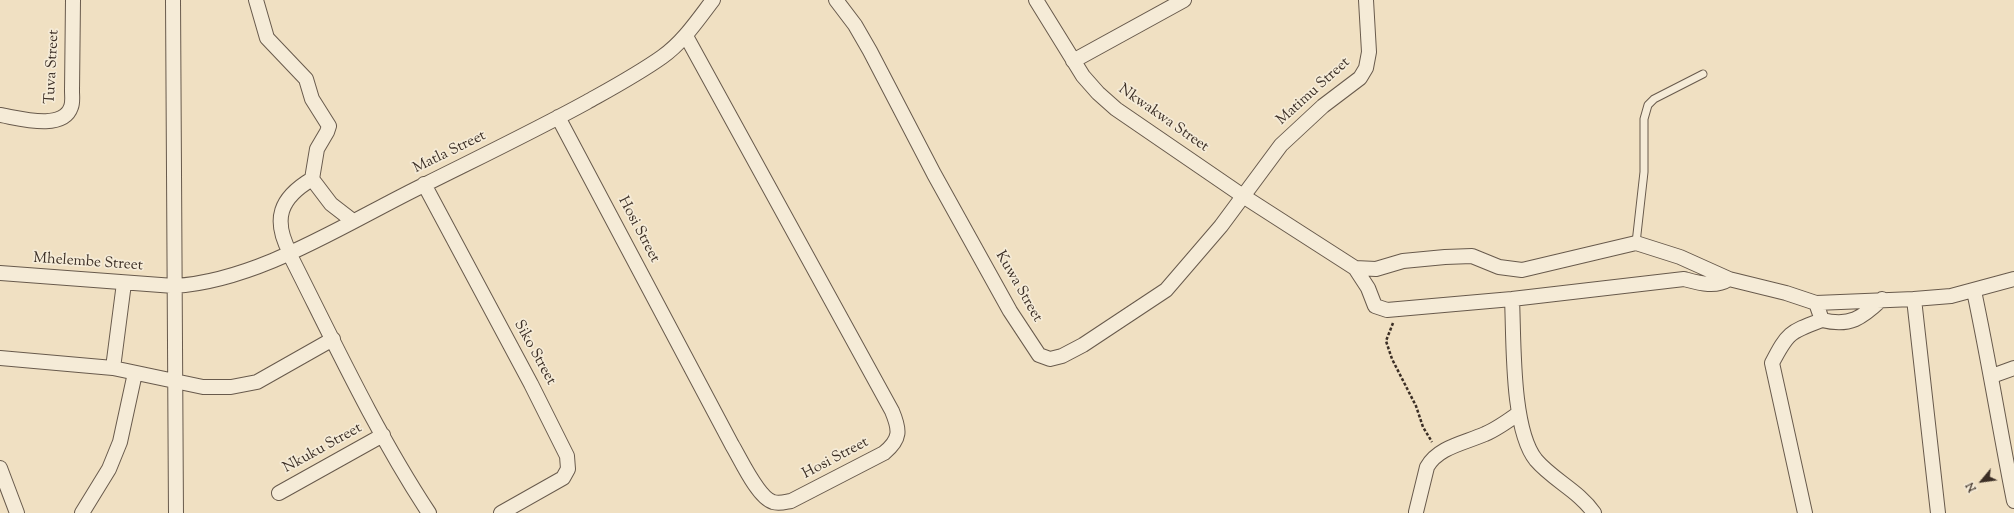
<!DOCTYPE html>
<html>
<head>
<meta charset="utf-8">
<style>
	body { margin:0 }
	#map { position:relative; width:2014px; height:513px; overflow:hidden; background:#f0e0c2; font-family:"Sorts Mill Goudy",serif }
	canvas { display:block }
	.north { position:absolute; left:1962px; top:461px; width:40px; height:40px; -webkit-text-stroke:3px #f5ebd7; paint-order:stroke; rotate:241deg; font-size:11px; font-weight:700; line-height:16px; text-align:center; color:#3b2e25 }
	.north::after { content:''; display:block; margin:auto; width:14px; height:18px; background:#3b2e25; clip-path:polygon(50% 0,100% 100%,50% 72%,0 100%) }
</style>
</head>
<body>
<div id="map">
<canvas width="2014" height="513"></canvas>
<div class="north">N</div>
</div>
<script>
const g = document.querySelector('canvas').getContext('2d');
g.lineJoin = 'round';
function strokePath(path, color, width, dash) { g.strokeStyle = color; g.lineWidth = width; g.lineCap = dash ? 'butt' : 'round'; g.setLineDash(dash || []); g.stroke(path); }
function write(font, color, halo, rows, align = 'center') {
  g.font = font + ' "Sorts Mill Goudy",serif'; g.lineWidth = 3.5; g.setLineDash([]); g.textBaseline = 'middle'; g.strokeStyle = halo; g.fillStyle = color; for (const [text, x, y, turn = 0] of rows) {
    g.save(); g.translate(x, y); g.rotate((+turn || 0) * Math.PI / 180); g.textAlign = isNaN(turn) ? turn : align; if (halo) g.strokeText(text, 0, 0); g.fillText(text, 0, 0); g.restore();
  }
}
const lane = new Path2D(`
	M1636,243L1644,172V119L1648,105L1654,99L1703,74`);
const street = new Path2D(`
	M173,0L176,513
	M256,0L267,38L306,79L312,99L329,126L327,132L317,149L312,179L331,204L353,221
	M836,0L855,25L870,51L934,174L1010,311L1039,355L1050,359L1062,356L1083,345L1166,290L1221,226L1281,145L1323,106L1360,78L1366,68L1369,52L1366,0
	M1036,0L1083,76L1098,93L1116,109L1243,196L1355,268L1368,288L1375,306L1387,310L1512,299L1684,279C1699,283 1715,288 1729,279L1786,293L1816,303L1914,299L1951,296L2014,279
	M1073,61L1184,0
	M0,115C19,118 63,131 71,107C73,102 72,96 72,91L73,0
	M558,117L732,445C740,458 758,498 773,502C779,504 785,502 791,501L884,453C901,439 900,430 892,411L686,36
	M424,184L531,384L567,456L568,469L563,478L501,513
	M289,253C333,340 375,431 429,513
	M290,253C272,219 280,198 312,179
	M1355,268L1376,269L1403,261L1445,257L1472,256L1499,267L1522,270L1636,243L1680,257L1729,279
	M0,273L174,286C260,281 349,221 426,184C480,157 534,131 587,102C612,88 638,74 662,57C683,42 697,21 713,0
	M1974,291C1989,361 2000,431 2014,501
	M1512,299C1514,339 1511,429 1536,460C1553,480 1579,491 1594,513
	M1914,299L1938,513
	M1822,320C1850,327 1862,318 1882,299
	M0,358L113,368L203,387H231L257,382L333,339
	M113,368L124,283
	M1992,376L2014,368
	M0,468L17,513
	M279,493L383,435
	M1416,512L1427,467C1438,447 1465,443 1485,434C1497,429 1508,421 1519,413
	M82,513L109,469L120,442L135,373
	M1805,513L1772,363C1788,332 1790,332 1822,320L1816,303`);
strokePath(lane, '#685a4c', 9);
strokePath(street, '#685a4c', 16);
strokePath(new Path2D(`
	M1393,323L1386,341L1392,359L1416,406L1423,427L1432,442`), '#3b2e25', 2.5, [3, 2]);
strokePath(lane, '#f5ebd7', 7);
strokePath(street, '#f5ebd7', 14);
write('15px', '#3b2e25', '#f5ebd7', [
	["Tuva Street",53,67,-87],
	["Matimu Street",1314,92,-42],
	["Nkwakwa Street",1163,119,35],
	["Matla Street",450,153,-26],
	["Hosi Street",638,230,62],
	["Mhelembe Street",88,263,4],
	["Kuwa Street",1018,287,60],
	["Siko Street",534,353,61],
	["Nkuku Street",323,449,-29],
	["Hosi Street",836,459,-28]
]);
</script>
</body>
</html>
